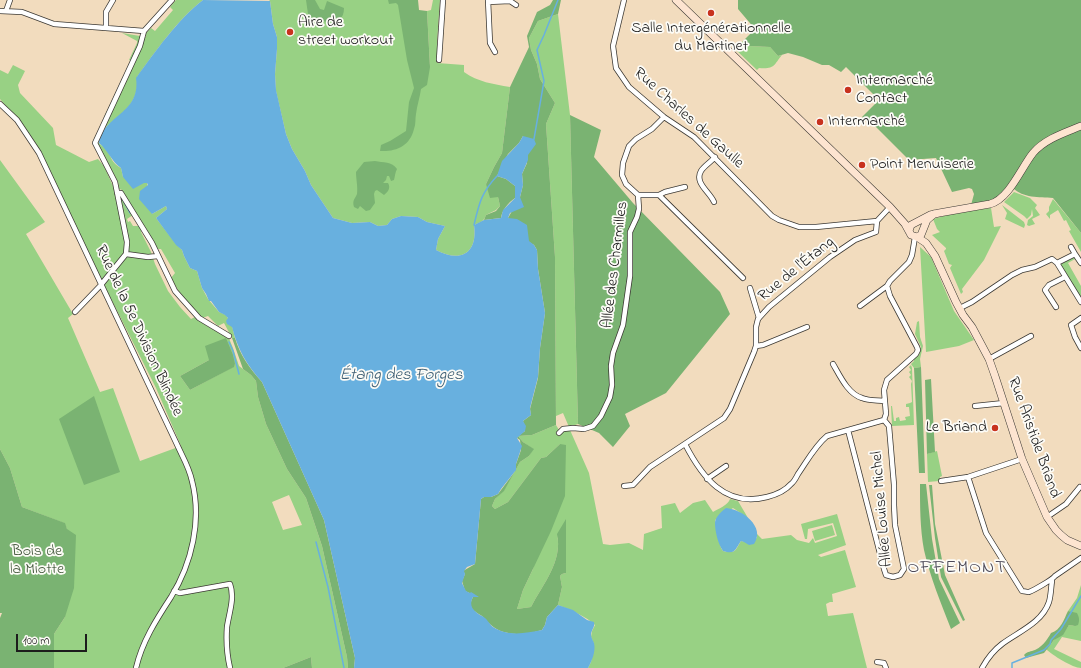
<!DOCTYPE html>
<html>
<head>
<meta charset="utf-8">
<style>
	body { margin:0 }
	#map { position:relative; width:1081px; height:668px; overflow:hidden; background:#f2dcbe; font-family:"Indie Flower",sans-serif }
	canvas { display:block }
	.scale { position:absolute; left:16px; top:634px; width:71px; height:18px; box-sizing:border-box; border:2px solid #1c1c1c; border-top:0; padding-left:5px; font-size:12px; line-height:14px; white-space:nowrap; color:#1c1c1c; -webkit-text-stroke:3px #fdfcf7; paint-order:stroke }
</style>
</head>
<body>
<div id="map">
<canvas width="1081" height="668"></canvas>
<div class="scale">100 m</div>
</div>
<script>
const g = document.querySelector('canvas').getContext('2d');
g.lineJoin = 'round';
function paint(path, color) { g.fillStyle = color; g.fill(path, 'evenodd'); }
function strokePath(path, color, width, dash) { g.strokeStyle = color; g.lineWidth = width; g.lineCap = dash ? 'butt' : 'round'; g.setLineDash(dash || []); g.stroke(path); }
function write(font, color, halo, rows, align = 'center') {
  g.font = font + ' "Indie Flower",sans-serif'; g.lineWidth = 3.5; g.setLineDash([]); g.textBaseline = 'middle'; g.strokeStyle = halo; g.fillStyle = color; for (const [text, x, y, turn = 0] of rows) {
    g.save(); g.translate(x, y); g.rotate((+turn || 0) * Math.PI / 180); g.textAlign = isNaN(turn) ? turn : align; if (halo) g.strokeText(text, 0, 0); g.fillText(text, 0, 0); g.restore();
  }
}
paint(new Path2D(`
	M176,0H203C178,19 155,52 137,77C140,103 122,113 105,128L104,117L131,61L129,60L137,43V41L122,33L146,37V33L151,28L155,31L173,10L170,7Z
	M269,0H409L430,67L427,11L431,10L433,0H440L437,43V63L464,65V72C478,82 493,84 510,87L502,153L494,167L486,184L498,197L500,206L496,210L486,215C484,222 480,222 474,225C478,254 460,263 436,250L438,239L445,226L427,222L418,217L401,216L392,219L387,225L378,226L370,222L352,223L333,218L311,185L305,171L292,149L286,134L276,91L275,74L277,49V37L273,24L270,1Z
	M558,14L570,115L578,424L569,427L563,413L556,416L555,257L546,124L555,103L540,79L537,64L531,50L529,38L538,21Z
	M743,41L749,46L770,47L778,56L782,55C773,66 775,69 759,68L757,70L735,49Z
	M13,65L25,71L18,85L20,93L53,128L56,145L89,162L98,159L104,166L113,186L133,215L127,219L128,222L130,221L133,226H140L142,229L141,232L151,252L155,264L168,291L180,307L191,319L195,317L207,326L228,336L233,348L239,366L251,375L256,381L258,397L266,424L287,469L306,498L322,546L347,657L348,668H312L311,657L283,668H54V634L65,617L67,529L64,523L22,507L10,468L0,449V160L45,222L26,234L73,314L68,318L100,392L113,388L140,461L181,446L156,388L103,283L41,154L21,124L0,99V70L8,74ZM209,360L235,364L233,367L190,390L180,376ZM289,495L302,525L283,530L272,502Z
	M97,142H98C100,145 102,145 105,148C112,155 109,161 121,168L123,177L144,183H147L152,214L166,206L167,209L156,218L176,244L182,250L184,256L190,268L197,271L202,288L208,299L219,312L226,315L232,326L235,338H232L224,323L218,326L208,316L202,318C189,307 179,293 171,278L175,273L161,249H158L122,190L119,189L118,182Z
	M1014,192L1030,198L1037,205L1035,208L1040,215L1032,219L1035,224L1029,226L1027,225L1028,220L1033,216L1032,209L1031,215L1027,219L1024,216L1004,202Z
	M1053,199L1081,233V252L1069,231L1071,230L1066,220L1064,221L1058,210L1050,215V219L1046,214L1049,211V207Z
	M1002,205L1024,222L1025,225L1024,228L1005,219L1007,213Z
	M991,208L994,227L1001,226L984,260L962,289L963,292L961,294L950,268L952,265L949,264L944,251L946,249V248L932,235L940,232L937,229L933,219L955,213Z
	M920,247L931,257L954,311L974,340L959,346L926,352Z
	M1074,257L1075,259L1068,263L1081,286V298L1060,266L1062,263Z
	M919,321L920,337L923,346L920,359L921,367L914,368L911,364L914,361V359L919,355L921,347L915,334L917,322Z
	M911,365L912,368L914,425L892,426L891,406H892L894,421H896V418L899,417L900,421L906,420L905,417L910,416L909,407H906V404L910,403L912,402L911,384L912,381L909,377L911,375L909,372L911,370L909,367Z
	M556,425L559,430H570L589,473L603,544L610,545L629,543L643,550L644,534L662,528L661,506L675,503L680,513L693,503L705,500L713,512C718,509 728,505 730,499L738,501L748,518L733,508L715,520L721,548L723,551C737,554 735,550 741,541L746,542L757,538V534L762,539L791,535L797,540L809,543L813,538L815,543L837,536L833,523L808,529L807,539H805L801,524L837,514L846,545L818,555L821,557L845,550L856,587L832,594L833,602H830L826,604L828,616L853,613L867,668H588L591,662L594,644L591,637L592,631L595,625C587,617 569,609 558,605L562,587L560,576L562,574L566,573L557,534C563,561 543,584 531,607L517,609L523,590L533,569L560,444L546,457L541,458L508,502L495,509L492,506L495,499L504,490L520,462L529,456L533,449L523,442L518,436L532,435Z
	M937,451L942,476L940,477L939,481L928,482L927,454Z
	M832,525L835,535L815,541L812,531Z
	M1081,585V641L1062,637L1054,649L1081,662V668C1073,668 1052,655 1046,649C1050,646 1052,642 1055,639C1063,633 1063,634 1069,625L1075,626L1073,613L1068,611L1077,598Z`), '#98d184');
paint(new Path2D(`
	M306,0H315L320,9L324,10L327,1L344,8C344,29 322,19 309,21Z
	M388,0H418L419,10L427,11L430,67L427,85L421,89C420,97 417,105 416,114C415,119 416,124 414,129C410,146 396,152 380,151L381,145L390,141L406,131L409,102L414,88L407,60L398,5L396,3L389,4Z
	M553,0H561L558,14L538,21L529,38L531,50L537,64L540,79L555,103L546,124L555,257L556,425L532,435L518,436L523,442L534,449L529,456L520,462L504,491L495,499L492,506L495,509L508,502L541,458L546,457L560,444L566,445L565,496L551,531L523,590L517,609L531,607C543,584 563,561 557,534L566,519V573L562,574L560,576L562,587L558,605L547,617L545,625L542,630C537,631 532,633 527,634C515,635 499,633 491,625C487,622 485,619 482,616C474,611 467,608 473,597H478L465,591L462,581L465,574L463,571L475,564L481,499L484,497H491L498,494L516,470V464L521,450L520,440L517,438L518,436L525,431L523,421L531,415L530,409L538,378L540,348L545,313L538,269L537,250L534,245L529,242L508,218L520,197L523,185L522,174L527,163L523,136L519,143L508,154L497,176L506,179L515,186V198C508,203 502,210 501,218L484,220L486,215L496,211L500,206L498,197L490,198L486,184L494,167L502,153L510,87L529,47L527,36L537,12L550,5Z
	M738,0H1081V233L1053,198C1039,197 1023,198 1013,188L1014,177L996,200L971,205L974,194L972,189L969,188L952,192L936,158L909,160L869,120L867,121L862,117L879,100L846,67L841,72L829,65H822L803,57L788,53L778,56L770,47L749,46L743,41L755,29L738,9Z
	M570,115L601,130L594,157L633,203L720,292L730,314L666,393L625,414L630,426L613,447L599,433L578,424Z
	M375,161C383,163 392,161 397,169C395,173 395,176 394,180L391,181L389,176H387L386,180L383,183H388C391,188 388,192 384,195L377,190L375,191L374,194L375,203L370,210L366,211L360,206L358,209L354,207C352,200 355,199 357,194C358,187 356,179 356,172L364,162Z
	M226,338L233,355L235,364L234,367L190,390L180,376L209,360L205,346Z
	M232,338H235C240,355 250,369 262,382L324,520L355,658L354,668H348L347,657L322,546L306,498L287,469L266,424L258,397L256,381L251,375L243,369Z
	M921,367L925,473H919L914,368Z
	M931,379L935,452L927,454L925,380Z
	M94,396L120,472L84,485L59,419Z
	M0,449L10,468L22,507L65,523L67,529L76,535L74,588L65,617L54,634V668H0V618L2,613H0Z
	M920,484H926L932,539L939,579L960,623L951,629C941,603 930,577 924,550C920,528 920,506 920,484Z
	M929,485H932L935,524L945,575L965,620L963,621L941,577L935,538Z
	M1068,611L1077,613C1079,617 1080,620 1078,625L1075,626L1069,625L1063,635L1054,640L1044,653L1026,658L1024,655C1027,652 1028,652 1032,651C1042,648 1047,640 1051,633C1061,630 1064,619 1068,611Z
	M311,657L312,668H283Z`), '#7ab372');
paint(new Path2D(`
	M203,0L270,1L273,24L277,37V49L275,74L276,90L286,134L292,149L305,171L311,185L333,218L352,223L370,222L378,226L387,225L392,219L401,216L418,217L427,222L445,226L438,239L436,250C460,263 478,254 474,225L484,220L501,218L503,210L515,198V186L506,179L497,176L502,161L519,143L523,136L534,139L536,144L528,155V160L522,174L523,185L520,197L524,207L510,213L508,218L517,219L527,225L529,241L534,245L537,250L538,269L545,313L540,348L538,377L530,408L531,415L523,421L526,426L525,431L517,438L522,446L516,464V470L501,489L498,494L491,497H484L481,499L475,564L467,567L464,571L465,574L462,583L466,591L470,593L471,592L479,597H473C468,606 474,612 482,616C487,618 489,624 493,627C509,637 525,633 542,630L545,625L547,617L558,605L573,610L587,620L594,622C595,627 592,629 591,634C591,638 593,640 594,643C596,651 592,661 588,668H354L355,658L324,520L262,382C246,364 238,350 232,327L227,324L226,321L228,318L225,315L219,312L211,301H209L206,294L202,288L197,271L190,268L184,256L182,250L176,245L156,218L167,209L166,206L152,214L139,199L140,191L148,185L147,183H144L133,189L123,177L121,168C111,161 108,150 99,143C103,115 141,114 136,78C155,52 178,19 203,0Z
	M726,508C742,509 766,527 754,544L749,545L744,542L741,541C735,549 736,555 723,551C718,544 715,531 715,523C715,517 722,511 726,508Z`), '#68b0df');
strokePath(new Path2D(`
	M534,139L544,81L537,50L544,35L558,0
	M122,198L130,213
	M474,225C479,204 481,193 497,176
	M229,342L233,351L239,374
	M316,542L328,587L344,668
	M1012,668V663L1044,650L1050,644L1051,640L1061,629L1081,596`), '#68b0df', 1.5);
const street = new Path2D(`
	M488,0L490,43L495,52
	M624,0L613,46L616,68L629,87L664,117L694,137L772,216L779,220L799,227H816L877,221L890,207
	M488,2L510,1L516,5
	M0,11L22,12L54,24L144,31
	M6,11L10,0
	M106,27V12L113,0
	M439,60L443,0
	M0,104L17,120L39,153L182,455C186,463 190,472 192,481C202,520 192,563 171,597C156,620 142,642 136,668
	M117,193H121L152,243L175,291L199,318L229,336
	M638,195H659L743,278
	M659,195L665,192L685,187
	M714,202C710,192 694,183 701,171C704,166 711,162 715,157
	M1071,247L1075,254
	M126,254L148,257L158,256
	M1057,263L1075,254L1081,263
	M750,288L759,318
	M860,306L887,286
	M1056,307L1045,290L1049,285L1065,277
	M960,308L972,302L1012,275L1022,270L1035,267L1052,259L1057,263L1081,302
	M75,312L100,286L126,254L127,242L115,182L95,143L140,46L144,31L172,0
	M1081,318L1071,325L1075,337L1081,348
	M756,346L763,345L807,327
	M989,359L1031,336
	M833,364C840,376 848,394 862,398C869,401 877,400 885,401
	M975,406L1004,403
	M884,420L886,414L884,390L887,380L916,354L918,350L917,347L890,296L887,286L890,281L909,262L912,255L915,237
	M848,430L884,569L886,575L893,577L900,575L904,569L895,525L894,505V485L889,426L884,420
	M559,433L563,429L573,428L584,429L593,426L601,416L610,397L612,385L611,366L613,353L623,325L630,276V232L637,217L639,209L638,195L626,184L622,175L623,163L629,146L636,139L652,129L664,117
	M685,444C702,477 725,508 767,497C775,495 785,491 791,484C794,482 796,478 798,474C807,461 815,446 827,436L884,420
	M968,477L986,533L1022,591C1023,591 1027,592 1029,592C1034,590 1052,580 1055,576L1081,558
	M707,479L726,466
	M941,481L968,477L1022,459
	M624,486L633,485L650,467L724,418L730,409L754,352L756,346V327L758,319L769,307L830,257L855,240L876,232L877,221
	M1047,517L1066,504L1080,487
	M174,591L180,593L230,584C235,598 229,613 227,627C226,641 227,655 230,668
	M877,662L884,663L886,668
	M982,668C987,659 994,650 1002,644C1018,632 1042,623 1049,602C1051,595 1051,587 1052,581`);
const secondary = new Path2D(`
	M676,0L890,207L905,224L911,235L917,237L921,235L927,220L934,214
	M909,231L911,225L930,215L939,213L990,204C1009,199 1021,168 1033,153C1045,139 1064,133 1081,126
	M917,237L926,243L935,256L956,302L963,315L972,327L989,359L995,376L1022,459L1047,517L1056,530L1061,535L1067,540L1081,546`);
strokePath(street, '#3c3934', 6);
strokePath(secondary, '#3c3934', 8);
strokePath(street, '#fff', 4.5);
strokePath(secondary, '#fde4d0', 7);
for (const [x, y, r, color] of [
	[711,13,4,"#c8321e"],
	[290,32,4,"#c8321e"],
	[848,90,4,"#c8321e"],
	[820,122,4,"#c8321e"],
	[862,165,4,"#c8321e"],
	[995,428,4,"#c8321e"]
]) { const dot = new Path2D(); dot.arc(x, y, r, 0, 2 * Math.PI); g.fillStyle = color; g.fill(dot); strokePath(dot, '#fdfcf7', 1.5); }
write('16px', '#1c1c1c', '#fdfcf7', [
	["Aire de",298,23],
	["street workout",298,41],
	["Salle Intergénérationnelle",711,29,"center"],
	["du Martinet",711,47,"center"],
	["Intermarché",856,81],
	["Contact",856,99],
	["Intermarché",828,122],
	["Point Menuiserie",870,165],
	["Le Briand",987,428,"right"]
], 'left');
write('16px', '#1c1c1c', '#fdfcf7', [
	["Rue Charles de Gaulle",688,119,42],
	["Allée des Charmilles",616,265,-83],
	["Rue de l'Étang",797,270,-39],
	["Rue de la 5e Division Blindée",138,331,65],
	["Rue Aristide Briand",1033,438,70],
	["Allée Louise Michel",883,509,-95]
]);
write('16px', '#475b40', '#fdfcf7', [
	["Bois de",37,552],
	["la Miotte",37,570]
]);
write('italic 17px', '#3e5f74', '#fdfcf7', [
	["Étang des Forges",401,376]
]);
g.letterSpacing = '1px';
write('18px', '#4d4a59', '#fdfcf7', [
	["OFFEMONT",957,569]
]);
g.letterSpacing = '0px';
</script>
</body>
</html>
